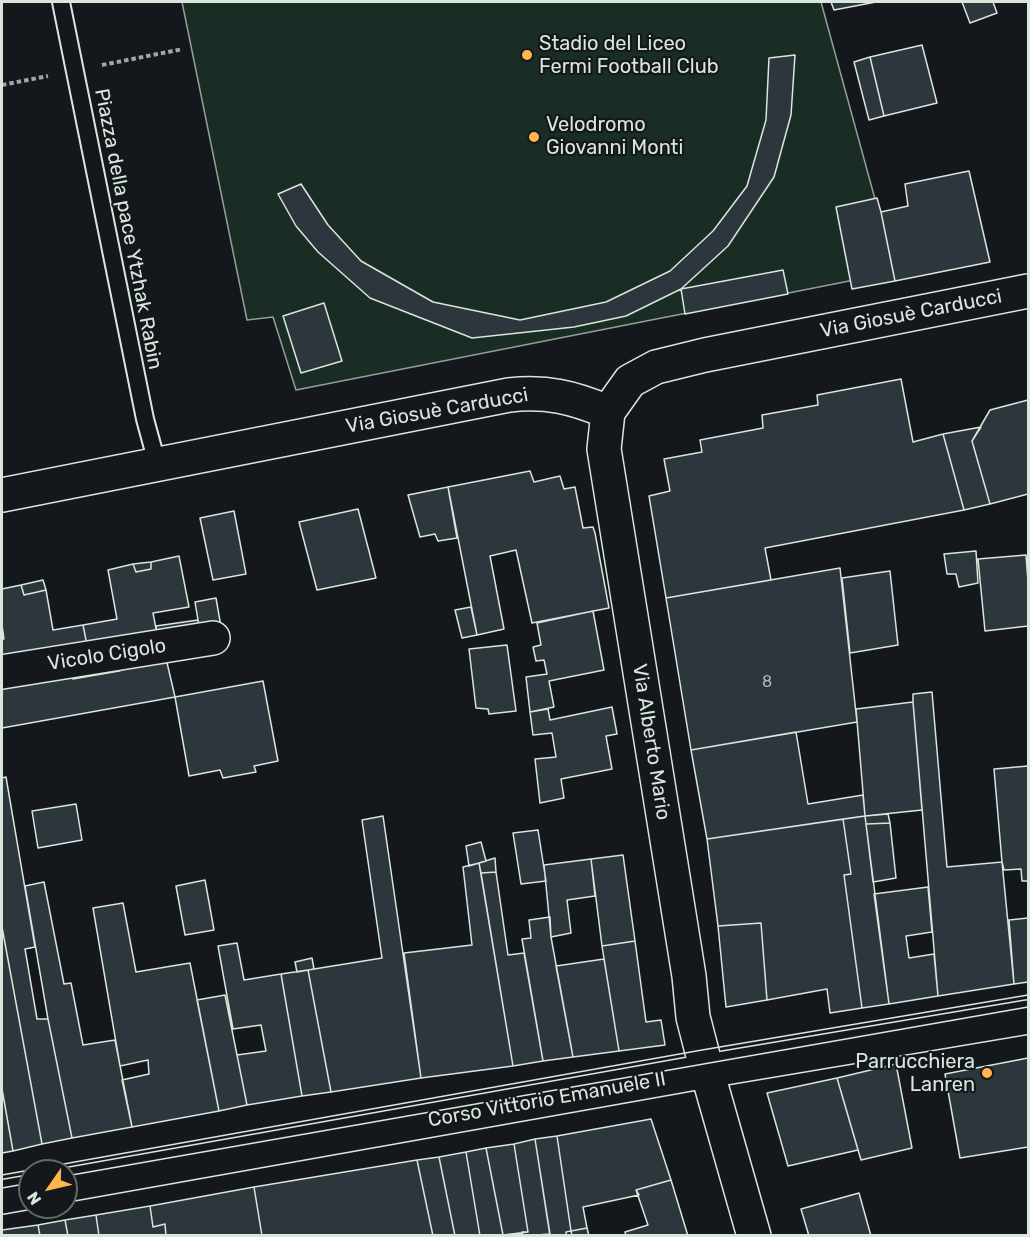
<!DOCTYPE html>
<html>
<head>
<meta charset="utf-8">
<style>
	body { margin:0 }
	#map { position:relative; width:1030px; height:1237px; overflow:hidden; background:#14181c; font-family:Rubik,sans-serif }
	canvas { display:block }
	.frame { position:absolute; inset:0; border:3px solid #d8e6dc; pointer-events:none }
	.north { position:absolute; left:18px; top:1159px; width:60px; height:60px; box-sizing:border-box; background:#14181c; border:2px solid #626a69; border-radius:50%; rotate:236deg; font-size:16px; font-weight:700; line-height:24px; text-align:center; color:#d8e6dc }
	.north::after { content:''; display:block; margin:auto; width:21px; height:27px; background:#ffb74d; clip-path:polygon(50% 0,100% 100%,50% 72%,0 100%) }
</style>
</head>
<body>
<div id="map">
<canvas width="1030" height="1237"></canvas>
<div class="frame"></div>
<div class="north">N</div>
</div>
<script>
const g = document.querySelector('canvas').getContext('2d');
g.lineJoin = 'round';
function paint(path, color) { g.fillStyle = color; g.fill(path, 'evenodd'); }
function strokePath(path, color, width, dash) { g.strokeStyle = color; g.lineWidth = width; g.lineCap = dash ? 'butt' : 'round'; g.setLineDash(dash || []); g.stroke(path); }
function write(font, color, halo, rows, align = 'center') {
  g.font = font + ' Rubik,sans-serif'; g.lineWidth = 4.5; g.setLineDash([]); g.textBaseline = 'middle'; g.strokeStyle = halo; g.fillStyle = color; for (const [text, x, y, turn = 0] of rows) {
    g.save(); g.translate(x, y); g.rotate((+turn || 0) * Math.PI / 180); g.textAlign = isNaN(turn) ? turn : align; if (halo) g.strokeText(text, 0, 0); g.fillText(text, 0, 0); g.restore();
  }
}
const green = new Path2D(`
	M182,2H821L895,272L296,390L273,317L247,320Z`);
paint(green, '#1a2d24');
strokePath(green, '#939e99', 1.5);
const building = new Path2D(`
	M831,2H876L834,10Z
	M962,2H993L997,13L970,23Z
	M922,45L937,103L884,116L870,57Z
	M795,55L791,115L774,177L728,246L681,289L626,316L574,327L472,338L370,298L318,252L296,226L278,194L301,184L328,225L361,261L433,302L520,320L606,302L670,271L713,231L747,186L766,120L769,58Z
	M870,57L884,116L869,120L854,62Z
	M969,171L990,262L895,281L881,212L908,206L905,184Z
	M877,198L881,212L895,281L852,289L836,207Z
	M783,270L788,294L685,314L681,289Z
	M324,303L342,361L301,373L283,316Z
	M901,379L913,442L943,434L964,510L765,548L771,580L666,598L649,496L670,491L664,459L702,452L700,440L763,428L762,415L818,405L817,395Z
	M1028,400V494L990,504L972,441L990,410Z
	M981,427L972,441L990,504L964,510L943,434Z
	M530,471L534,482L560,476L564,489L575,487L583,528L593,527L595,533L609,608L532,623L516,550L490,556L504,629L477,635L448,487Z
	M448,487L457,538L438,541L435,534L420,537L408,495Z
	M358,509L376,578L317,590L299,522Z
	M234,511L246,574L213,580L200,518Z
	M976,551L978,583L959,587L956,574H947L944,554Z
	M1026,555L1028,582V626L985,631L978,559Z
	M179,556L189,607L153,613L158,639L88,650L83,625L117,619L108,570L133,564L136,572L151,569V562Z
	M151,562V569L136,572L133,564Z
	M840,568L857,722L691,750L666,598Z
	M890,571L898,645L850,653L842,578Z
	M43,580L46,590L24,595L21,585Z
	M21,585L24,595L46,590L53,630L83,625L88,650L2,665V639H4L2,625V589Z
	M216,598L221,627L200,632L195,602Z
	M471,607L477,635L462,638L455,610Z
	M593,611L604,670L549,681L554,707L530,712L526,677L547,674L544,660L536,661L533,647L541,645L537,623Z
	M198,620L200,632L158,639L156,626Z
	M507,645L516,711L489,714L488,709L476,708L469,649Z
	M165,654L175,697L2,728V682L64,671L73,679L119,671Z
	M263,681L278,761L254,766L256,772L223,778L220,770L189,776L175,697Z
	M932,692L947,867L1002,862L1014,984L938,996L913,702V694Z
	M913,702L922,810L865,816L856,709Z
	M612,707L617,734L606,736L612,769L561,779L564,798L540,803L535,759L556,757L552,733L533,735L530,712L548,709L550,720Z
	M796,732L808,804L863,795L865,816L707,839L691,750Z
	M1028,766V881H1022L1021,869L1004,870L1002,862L994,769Z
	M6,777L35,947L25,949L37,1019H48L72,1138L42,1144L2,927V778Z
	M76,804L82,840L38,848L32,811Z
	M888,814L890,823L866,824L865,816Z
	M383,816L421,1078L331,1092L308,970L382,958L362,820Z
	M865,816L889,1004L862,1008L844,875L851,874L843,819Z
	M843,819L851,874L844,875L862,1008L830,1013L827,989L767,1000L761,923L718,926L707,839Z
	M890,823L896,878L873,882L866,824Z
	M538,830L546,881L521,884L513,833Z
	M481,842L486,861L469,866L466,846Z
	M623,855L635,941L602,946L591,859Z
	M495,858L496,872L481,873L479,863Z
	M591,859L595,896L567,900L571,933L551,937L544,865Z
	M479,863L513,1066L421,1078L404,953L472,945L463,867Z
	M496,872L508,955L524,953L543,1061L513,1066L481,873Z
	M205,880L214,930L185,935L176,886Z
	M44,882L64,984L71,983L83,1045L115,1040L132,1127L72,1138L48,1019L25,886Z
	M928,887L932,932L906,936L909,958L934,954L938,996L889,1004L874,894Z
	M123,903L136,972L190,963L219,1111L132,1127L122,1080L149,1074L148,1060L120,1066L93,908Z
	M550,917L551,937L573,1057L543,1061L522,939L531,938L529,920Z
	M1028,918V982L1014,984L1009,920Z
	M761,923L767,1000L726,1007L718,926Z
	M2,927L42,1144L13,1151L2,1089Z
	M635,941L646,1022L661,1020L665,1045L619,1051L602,946Z
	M237,943L244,980L281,974L302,1096L247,1105L237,1055L266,1051L261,1025L233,1029L218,946Z
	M312,958L314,969L297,972L295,962Z
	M604,959L619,1051L573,1057L556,966Z
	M308,970L331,1092L302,1096L281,974Z
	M225,995L247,1105L219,1111L197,1000Z
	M1028,1058V1147L960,1158L945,1074Z
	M896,1064L912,1148L861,1160L837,1078Z
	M837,1078L858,1150L788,1166L767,1093Z
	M2,1089L13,1151L2,1153Z
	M651,1119L671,1180L636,1190L639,1195L583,1207L587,1228L571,1231L557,1136Z
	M557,1136L571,1231L566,1232V1236H550L535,1139Z
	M535,1139L550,1234L523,1236L522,1232H528L514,1144Z
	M514,1144L528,1232L503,1235L486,1148Z
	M486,1148L503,1235L480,1236L466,1152Z
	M466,1152L480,1236H455L439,1157Z
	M439,1157L455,1236H433L417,1160Z
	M417,1160L433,1236H262L254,1187Z
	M671,1180L688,1236H626L625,1232L648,1225L636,1190Z
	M254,1187L262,1236H166L165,1224L153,1227L150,1206Z
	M859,1193L871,1236H809L801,1209Z
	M150,1206L153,1227L165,1224L166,1236H99L96,1215Z
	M96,1215L99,1236H68L65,1220Z
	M65,1220L68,1236H40L38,1225Z
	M38,1225L40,1236H2V1230Z
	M587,1228L589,1236H572L571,1231Z`);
paint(building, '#2c363c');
strokePath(building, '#d8e6dc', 1.5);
const service = new Path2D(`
	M61,2L145,419L157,463`);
const minor = new Path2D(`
	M608,412L604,449L689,976L693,1017L707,1071L754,1236
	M608,412L630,381L656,367L705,355L1028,291
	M2,495L509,395C547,391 572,397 608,412
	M2,672L213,638
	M66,1185L707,1071L1028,1017
	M2,1197L30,1192`);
strokePath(service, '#d8e6dc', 20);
strokePath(minor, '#d8e6dc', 36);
strokePath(new Path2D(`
	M102,65L183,49
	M2,85L48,76`), '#9da8a2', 4, [4.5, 3]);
strokePath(service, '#14181c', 16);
strokePath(minor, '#14181c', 33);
strokePath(new Path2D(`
	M2,1175L702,1050L1028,995
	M66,1176L1028,1007
	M2,1188L30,1183`), '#d8e6dc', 1.5);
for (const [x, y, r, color] of [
	[527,55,6,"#ffb74d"],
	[534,137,6,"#ffb74d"],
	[987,1073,6,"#ffb74d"]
]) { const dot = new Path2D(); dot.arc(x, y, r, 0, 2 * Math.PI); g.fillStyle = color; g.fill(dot); strokePath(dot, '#14181c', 2); }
write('16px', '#adbab4', null, [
	["8",767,682]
]);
write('20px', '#d8e6dc', '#14181c', [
	["Stadio del Liceo",539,44],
	["Fermi Football Club",539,67],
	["Velodromo",546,125],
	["Giovanni Monti",546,148],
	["Parrucchiera",975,1062,"right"],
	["Lanren",975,1085,"right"]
], 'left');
write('20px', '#d8e6dc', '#14181c', [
	["Piazza della pace Ytzhak Rabin",128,229,79],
	["Via Giosuè Carducci",911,314,-11],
	["Via Giosuè Carducci",437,411,-10],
	["Vicolo Cigolo",107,655,-9],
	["Via Alberto Mario",651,742,81],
	["Corso Vittorio Emanuele II",547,1100,-10]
]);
</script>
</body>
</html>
